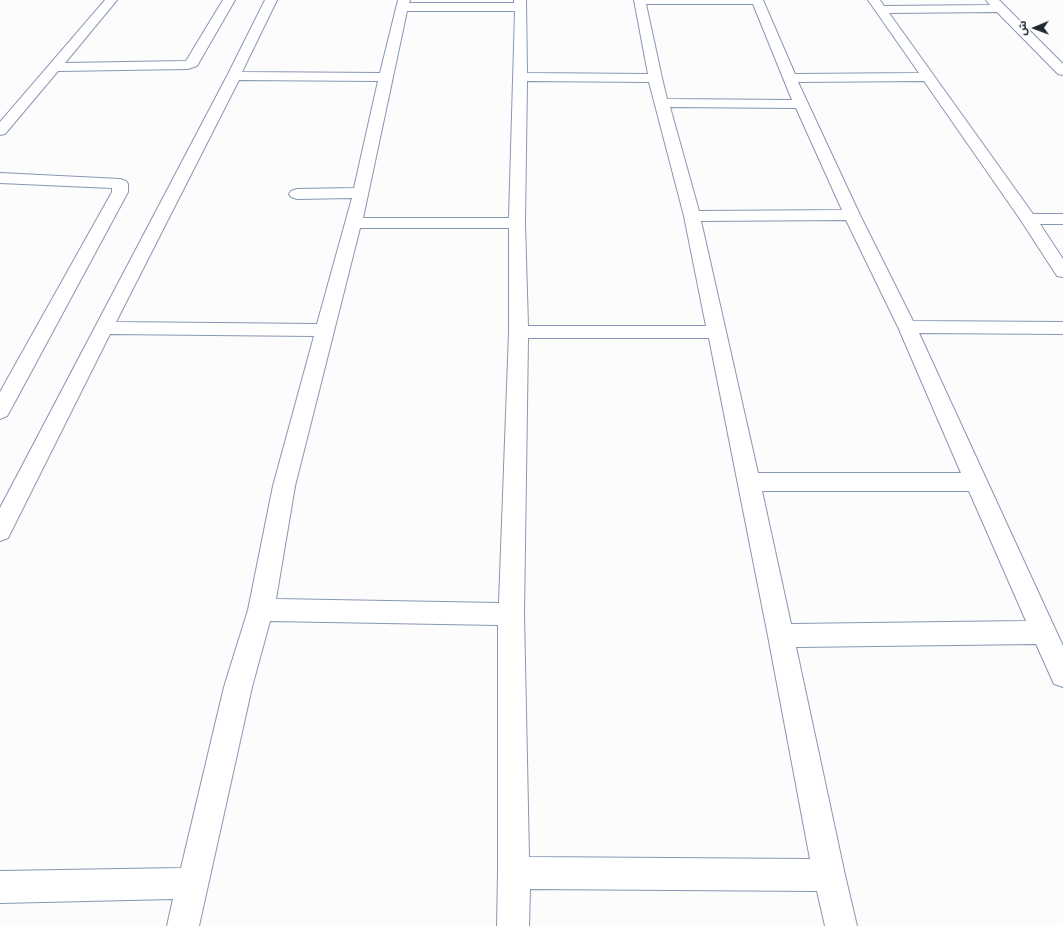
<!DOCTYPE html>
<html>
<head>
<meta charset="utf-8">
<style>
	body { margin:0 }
	#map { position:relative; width:1063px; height:926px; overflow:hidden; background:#fcfcfc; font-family:Bitter,"Noto Sans Arabic",serif }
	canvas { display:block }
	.north { position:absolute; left:1015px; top:8px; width:40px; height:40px; -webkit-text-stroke:3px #fff; paint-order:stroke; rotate:269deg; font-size:11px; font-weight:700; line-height:16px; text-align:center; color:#212732 }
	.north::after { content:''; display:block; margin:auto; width:14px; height:18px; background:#212732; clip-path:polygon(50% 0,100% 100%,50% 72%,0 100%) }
</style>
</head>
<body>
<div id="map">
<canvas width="1063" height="926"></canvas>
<div class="north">ش</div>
</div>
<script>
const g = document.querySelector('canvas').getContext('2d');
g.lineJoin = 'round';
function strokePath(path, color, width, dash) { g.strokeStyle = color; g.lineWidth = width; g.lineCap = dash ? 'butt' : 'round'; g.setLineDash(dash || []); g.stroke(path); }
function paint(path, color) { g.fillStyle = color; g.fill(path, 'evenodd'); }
const minor = new Path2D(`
	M105,0H117L65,63L186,61L223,0H235L197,66L188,69L58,71L5,134L0,135V122Z
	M265,0H277L242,72L380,73L398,0H410L409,3H514V0H526L527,73L648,74L634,0H763L795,74L919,73L868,0H880L884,6L990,5L986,0H999L1063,64V75L1058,74L997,12L889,13L1033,214H1063V224H1040L1063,259V277L1057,276L1020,219L924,81L798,82L860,215L913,321L1063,322V334L919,333L1063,646V687L1054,684L1036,644L796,647L845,875L857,926H825L817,891L530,889L529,926H497L498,873V625L270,621L252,687L199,926H167L173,899L0,903V871L181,868L224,687L248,610L273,486L314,336L110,334L8,538L0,541V508L227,76ZM646,4H753L792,100L667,99L662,78ZM407,11H515L509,218H363ZM239,80L378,81L354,188L297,189L291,191L289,194L291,197L297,199L352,198L317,324L116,322ZM527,81L649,82L684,216L706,326H528L525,223ZM670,107L796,108L842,210L699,211ZM846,220L898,327L961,473H758L701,221ZM360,228H509V332L499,603L276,599L295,486ZM528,338H709L768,636L810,859L529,857L524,614ZM762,491H969L1026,621L791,624Z
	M0,173L120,179L126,181L128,184V192L10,411L7,416L0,419V392L112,192V188L0,183Z`);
strokePath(minor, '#8797b3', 2);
paint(minor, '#fff');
</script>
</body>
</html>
